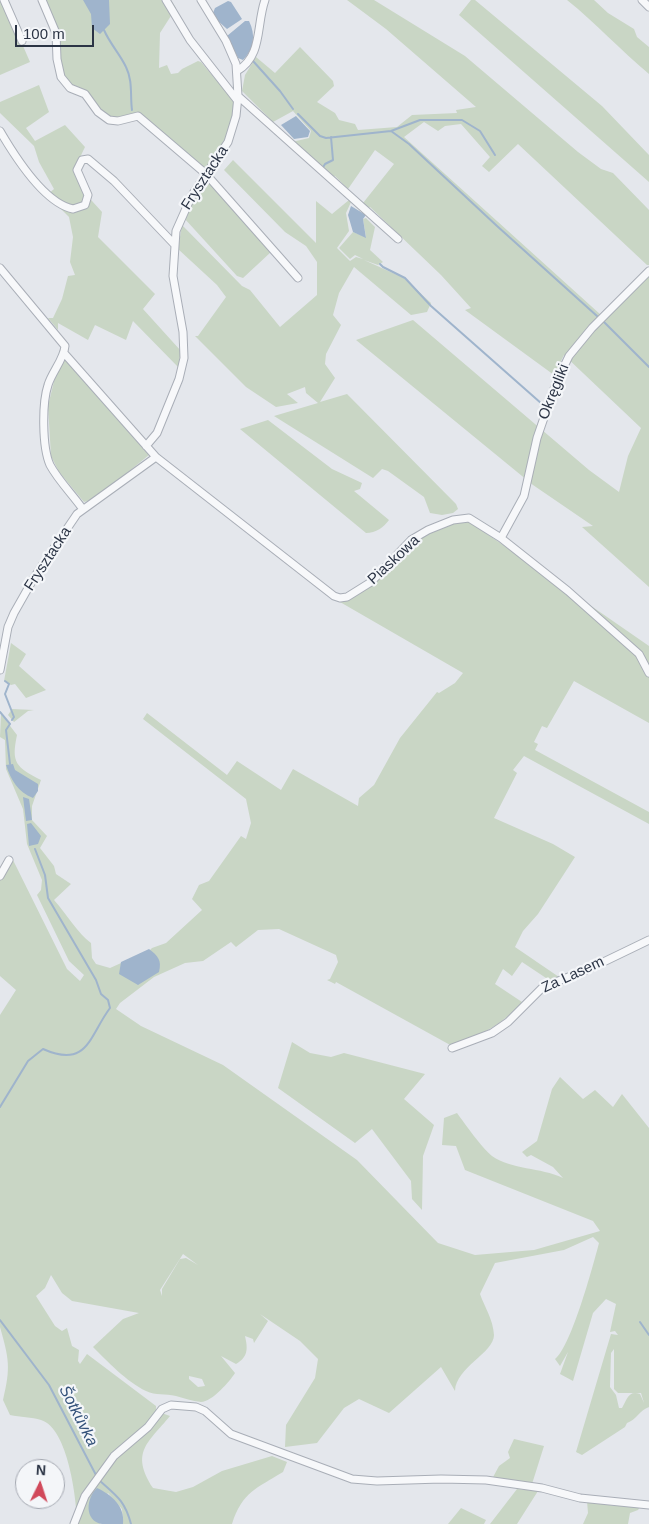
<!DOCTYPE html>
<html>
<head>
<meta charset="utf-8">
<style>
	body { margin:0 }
	#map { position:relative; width:649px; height:1524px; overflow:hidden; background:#e4e7ec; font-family:Helvetica,sans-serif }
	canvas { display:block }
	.north { position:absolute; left:15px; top:1459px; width:50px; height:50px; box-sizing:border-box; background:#f4f6f9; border:1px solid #a4a8b1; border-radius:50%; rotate:4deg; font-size:14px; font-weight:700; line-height:20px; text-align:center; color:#2b3445 }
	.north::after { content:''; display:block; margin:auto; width:18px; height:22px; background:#d1495b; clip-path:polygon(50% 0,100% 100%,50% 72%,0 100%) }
	.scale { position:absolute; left:15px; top:25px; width:79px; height:22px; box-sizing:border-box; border:2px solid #2b3445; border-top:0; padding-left:6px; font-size:15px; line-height:18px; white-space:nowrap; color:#2b3445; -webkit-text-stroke:4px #f4f6f9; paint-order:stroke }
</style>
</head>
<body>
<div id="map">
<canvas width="649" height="1524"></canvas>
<div class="north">N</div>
<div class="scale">100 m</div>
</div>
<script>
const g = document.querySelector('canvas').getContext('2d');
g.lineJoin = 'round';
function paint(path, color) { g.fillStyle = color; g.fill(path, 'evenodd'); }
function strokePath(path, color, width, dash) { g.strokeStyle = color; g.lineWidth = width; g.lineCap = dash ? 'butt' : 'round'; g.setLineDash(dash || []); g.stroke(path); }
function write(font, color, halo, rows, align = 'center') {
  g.font = font + ' Helvetica,sans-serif'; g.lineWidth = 4.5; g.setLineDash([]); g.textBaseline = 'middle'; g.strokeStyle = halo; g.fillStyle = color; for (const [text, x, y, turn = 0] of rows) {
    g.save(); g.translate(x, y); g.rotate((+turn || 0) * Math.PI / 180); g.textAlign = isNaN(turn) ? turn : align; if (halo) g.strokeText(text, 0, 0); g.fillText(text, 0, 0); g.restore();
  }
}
paint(new Path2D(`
	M0,0H3L30,62L0,75Z
	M44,0H171L176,8L160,33L159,68L167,65L171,74L178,73L182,69L198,61L201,62L235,102C229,134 224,145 206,171L137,117L119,124L106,122L81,95L67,88Z
	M347,0H374L465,56L578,152L601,169L613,173L649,210V265H647L518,144L489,172L482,166L490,157L461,124L445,126L438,131L424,122L404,137L601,315L593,323L649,274V587L582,527L593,526L533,485L356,340L413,320L589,470L619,492L628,456L641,428L564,355L554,375L465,310L471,308L441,275L370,207L369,208L363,203L394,164L375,150L348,189L335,176L332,178L292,142L309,138L311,131L293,111L273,122L242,91L245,75L256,57L275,73L300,47L333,81L334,86L317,102L335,113L339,120L355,124L358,130L397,127L412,115L457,113L456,110L476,107L386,29Z
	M471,0H475L602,106L649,155V182L459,15Z
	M567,0H594L608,13L634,29L637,37L649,47V74C620,50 596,23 567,0Z
	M39,85L49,112L26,128L35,141L65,125L85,147C67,182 79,185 102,212L98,237L155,294L143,309L181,351L178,367L133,321L126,340L95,325L88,340L58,323V330L48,318H53L62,299L68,276L75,275L70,262L73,237L69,217L47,195L54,189L39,162L34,146L0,113V102Z
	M233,160L316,243V201L332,214L349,200L351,202L346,213L349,231L337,248L350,261L356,257L363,259L355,255L350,259L339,248L353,232L366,237L363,219L366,218L375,227L370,250L383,262L378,265L364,260L404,278L431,303L427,312L411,315L354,267L339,293L333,315L341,325L326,354L325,364L335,378L320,402L347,394L456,504L458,509L453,513L442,515L430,513L424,497L388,471L382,469L373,478L274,416L318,403L306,393L305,387L287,394L298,403L276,407L246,387L195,336H198L226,297L217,285L178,249L182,225L242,286L250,290L280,327L317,295V262L306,246L285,232L224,170Z
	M207,180L271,252L243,278L237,276L184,218L193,199Z
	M65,360L149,455L95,499L84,502L59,472L51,456L48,406L56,373Z
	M268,420L332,469L362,483L360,489L354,491L389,520C384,527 376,533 366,533L240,429Z
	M464,518L649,646V723L574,681L547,728L542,726L534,742L538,744L535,750L649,812V824L524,756L513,770L517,773L494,818L553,844L575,857L538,914L523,931L515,947L559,977L549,980L522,962L512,976L503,969L495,984L522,1002C502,1025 481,1035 452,1046L336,982L335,984L327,980L330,979L338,962L336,955L279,929L258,930L236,947L231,942L203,961L185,963L154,977L120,1003L116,1009L141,1026L223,1065L357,1160L438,1243L475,1255L534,1250L600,1231L593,1221L465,1170L456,1146L442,1145L444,1118L457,1113C465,1124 482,1148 492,1156C512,1170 540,1167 563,1178L553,1167L531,1155L527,1157L522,1152L537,1141L552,1089L560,1077L583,1099L595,1090L613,1107L622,1094L649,1128V1407C640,1410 636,1420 627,1423L625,1427L582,1455L576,1452L611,1334L618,1335L615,1331L610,1332L616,1304L606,1299L593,1313L573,1381L560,1374L568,1352L560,1366L555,1359C571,1347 593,1266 599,1243L593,1237L564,1250L495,1263L480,1294C485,1308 493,1319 494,1335C494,1353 456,1367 455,1391L441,1367L389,1413L359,1399L344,1408L317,1443L285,1447L286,1425L315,1378L318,1359L300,1341L260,1314L268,1321L254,1343L253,1339L245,1336C248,1349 248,1357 236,1364L221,1356L235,1373C230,1381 212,1402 201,1402C192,1401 184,1398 176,1396C165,1393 156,1396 146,1391C127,1382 107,1361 93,1347L123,1319L139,1313L72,1301L62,1293L51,1275L45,1288L36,1296L55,1326L62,1331L67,1328L72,1346L79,1350L78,1361L80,1364L87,1354L156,1406V1411L170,1416C148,1443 130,1452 153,1488L176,1492L193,1487L222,1471L272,1456L287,1462L283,1472C257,1488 242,1492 232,1524H123L122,1509L108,1493L91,1516L101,1524H77C77,1500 68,1428 41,1420C32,1417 20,1417 10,1415L3,1400C11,1367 9,1359 0,1327V1015L16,990L0,976V880L12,858L67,969L80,981L84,975L69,961L37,895L41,890L42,880L27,844L23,809L6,769L5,740L0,737L1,714L17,735C11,763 16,767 41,780L32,806V820L47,836L40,848L54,866L56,874L71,884L54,900C66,913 78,934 91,943L92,958L96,964L110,968L130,959L145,955L152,948L166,943L202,910L192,899L199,885L209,881L241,836L246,839L251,823L246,799L143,719L147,713L227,775L237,761L281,790L293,769L358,806L359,798L374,785L400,738L437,692L439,693L455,683L463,673L340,602L391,563L411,540ZM183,1254L198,1265L186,1258L180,1259L162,1289V1296L160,1290ZM614,1349V1389L618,1393H641L644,1403L640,1394C628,1390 627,1400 622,1408H619L616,1395L610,1387L611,1353ZM189,1376L202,1379L205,1386L198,1387L189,1379Z
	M11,643L26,654L19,666L46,690L26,698L15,684L11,685L4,681Z
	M12,709L34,710L28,711L14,722L8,715Z
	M292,1042L310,1053L331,1057L344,1053L425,1074L404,1099L434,1125L423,1156L422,1210L412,1199L411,1181L372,1129L355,1143L278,1088Z
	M514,1439L544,1446L532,1484L492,1479L499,1466L510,1458L508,1452Z
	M517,1489L538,1491L517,1524H490Z
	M587,1501L615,1506H641L638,1510L630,1513L628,1524H583L588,1513Z
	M461,1508L486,1520L484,1524H448Z`), '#c9d6c5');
paint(new Path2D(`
	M83,0H109L110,24L100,34L92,28L91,14Z
	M228,1L231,2L242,19L227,29L218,21L213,13L215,8Z
	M245,21H249C256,35 254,49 243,60L238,58L227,36Z
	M296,116L310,131L308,137L294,139L281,125Z
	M351,206L366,215L363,219L366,238L353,232L348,215Z
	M13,764L15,770L38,784V791L33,798C18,792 11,780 6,765Z
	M23,797L29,799L32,820L26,821Z
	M31,823L41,836L38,844L29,846L27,824Z
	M149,949C158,956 162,960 159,972L138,985L119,974L121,962Z
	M97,1488C112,1495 125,1506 123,1524C117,1524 109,1524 102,1524C84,1521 86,1498 97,1488Z`), '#9fb4cc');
strokePath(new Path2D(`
	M104,30C110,44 120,54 126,67C133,81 130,96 132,110
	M253,61L280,91L293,109
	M298,114L320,136L326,138L391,131L420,120H462L480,131L495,155
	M391,131L409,144L497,226L597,316
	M322,169L325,164L333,160L331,137
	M380,264L383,267L405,278L431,306L542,404
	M604,322L649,367
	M5,681L9,684L5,694L14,717L12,720
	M0,712L10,724L6,730L10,764
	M0,1107L28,1061L43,1049C88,1069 89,1036 110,1008L108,1000L101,994L96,980L48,898L45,875L35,849
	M0,1320L49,1385L97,1477
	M640,1322L649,1335
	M100,1481C117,1496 125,1501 131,1524`), '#9fb4cc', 2);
const minor = new Path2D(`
	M4,0L22,41
	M42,0L56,33L57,59L61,77L70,88L85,94L98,112L109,120L118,121L138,116L206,174L298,278
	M166,0L190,40L237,100
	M642,0L649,7
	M237,71C263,56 256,25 265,0
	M238,96L398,239
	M0,131C14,155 44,203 73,209L85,205L88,195L77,170L82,160L88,159L114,181L174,244
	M0,268L65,346C64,359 52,372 48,385C42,403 42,447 50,465C58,480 72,494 82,508
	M64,353L156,457L334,596L340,598L347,597L371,582L411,540L428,530L453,520L469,518L501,538L568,591L639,654L649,673
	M146,446L157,433L179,379L184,358L183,332L173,276L176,231L192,195L228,142L236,116L238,96L236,64L226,41L201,0
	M501,538L524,496L537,438L556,383L569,356L592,328L649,271
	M0,670L8,627L14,613L35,576L77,514L156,457
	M0,876L9,860
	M452,1048L492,1033L508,1022L543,987L589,969L649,940
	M74,1524L85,1496L114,1456L148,1427L162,1409L171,1405L196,1407L205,1411L231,1434L352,1479L377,1481L441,1479L486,1480L542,1488L580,1498L649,1505`);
strokePath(minor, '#a9aeb7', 9);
strokePath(minor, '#f7f8fa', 7);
write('15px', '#2b3445', '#f4f6f9', [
	["Frysztacka",205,178,-57],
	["Okręgliki",554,392,-68],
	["Frysztacka",48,559,-57],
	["Piaskowa",394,560,-43],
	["Za Lasem",573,975,-25]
]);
write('italic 16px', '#34527a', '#f4f6f9', [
	["Šotkůvka",78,1416,63]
]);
</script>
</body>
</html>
